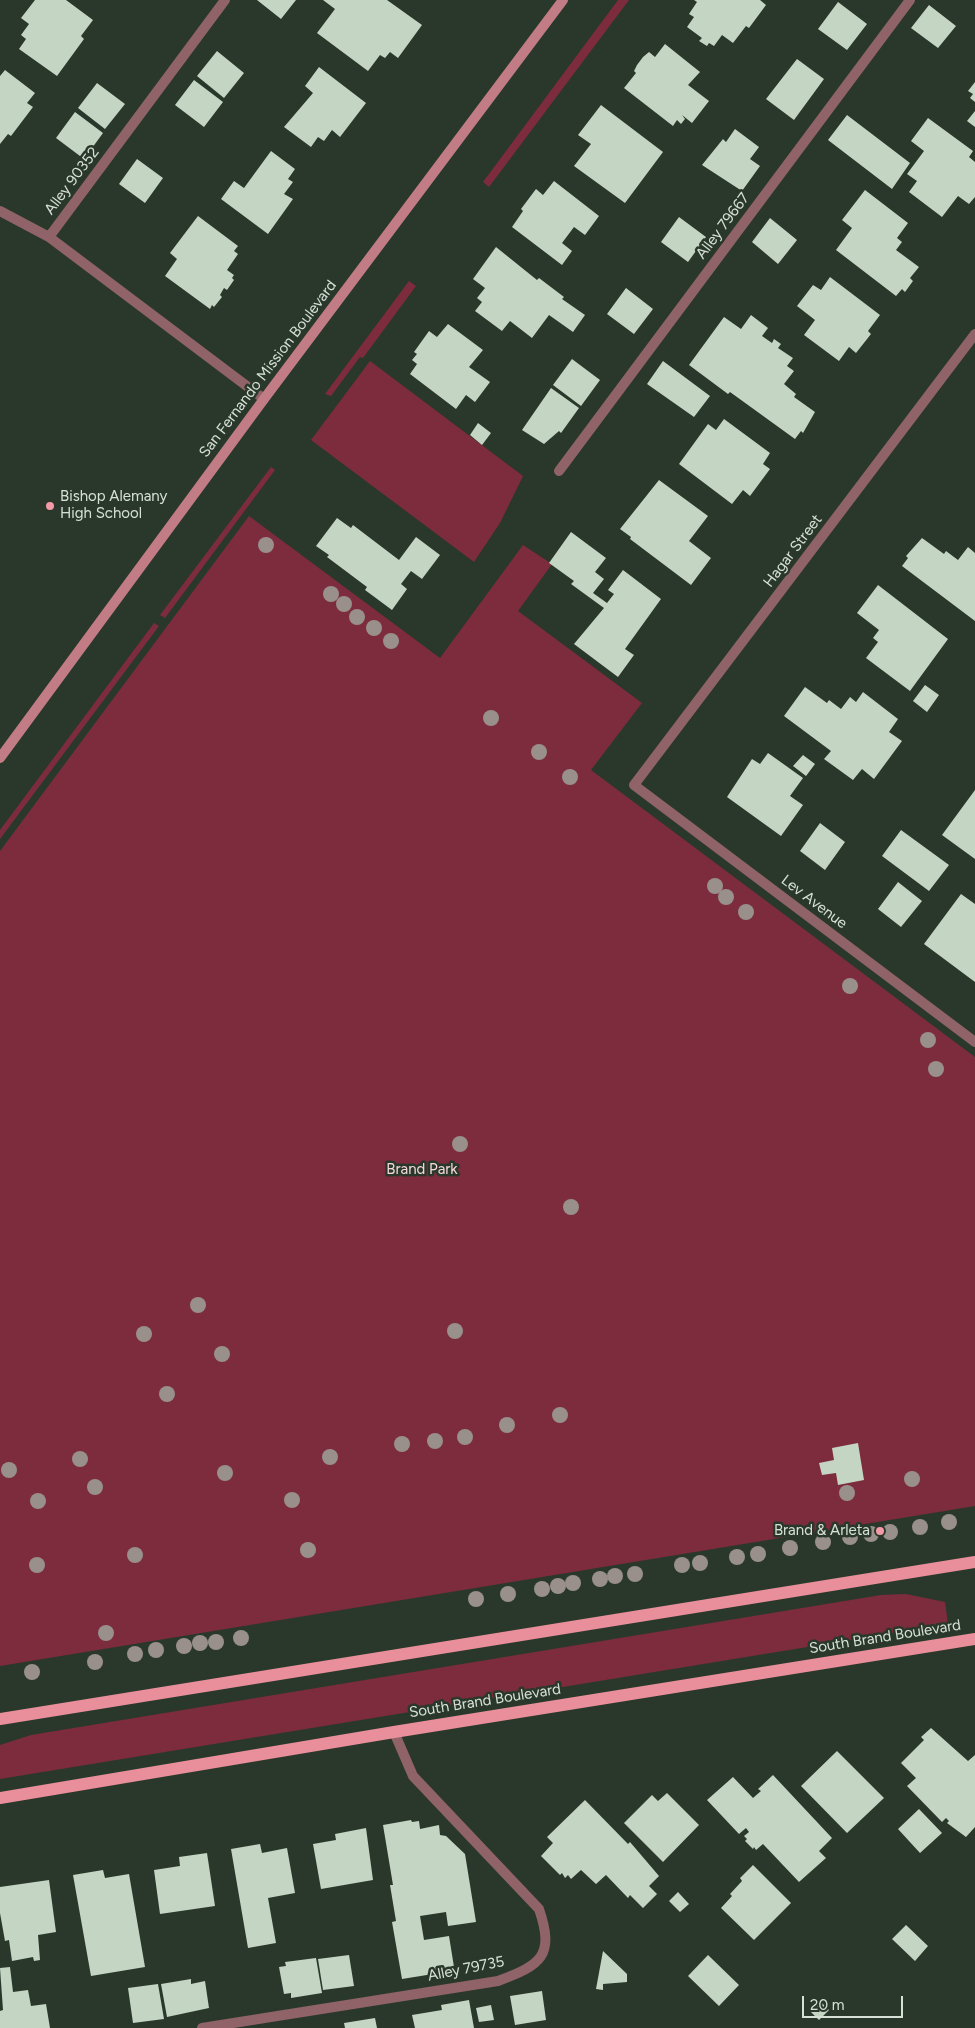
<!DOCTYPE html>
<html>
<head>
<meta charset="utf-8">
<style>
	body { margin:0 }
	#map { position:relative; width:975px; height:2028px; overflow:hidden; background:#2a382b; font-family:Figtree,sans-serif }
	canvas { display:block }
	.scale { position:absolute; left:802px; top:1996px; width:101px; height:22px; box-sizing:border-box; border:2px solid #d7e0d7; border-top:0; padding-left:6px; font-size:15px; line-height:18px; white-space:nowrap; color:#d7e0d7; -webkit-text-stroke:4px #2a382b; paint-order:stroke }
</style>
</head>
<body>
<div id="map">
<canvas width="975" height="2028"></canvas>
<div class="scale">20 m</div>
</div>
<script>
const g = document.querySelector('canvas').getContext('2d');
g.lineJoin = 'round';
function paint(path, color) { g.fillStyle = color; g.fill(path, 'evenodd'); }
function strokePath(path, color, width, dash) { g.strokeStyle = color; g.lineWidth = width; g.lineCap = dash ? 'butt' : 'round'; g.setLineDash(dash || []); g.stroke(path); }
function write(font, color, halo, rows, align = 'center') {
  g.font = font + ' Figtree,sans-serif'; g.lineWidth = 5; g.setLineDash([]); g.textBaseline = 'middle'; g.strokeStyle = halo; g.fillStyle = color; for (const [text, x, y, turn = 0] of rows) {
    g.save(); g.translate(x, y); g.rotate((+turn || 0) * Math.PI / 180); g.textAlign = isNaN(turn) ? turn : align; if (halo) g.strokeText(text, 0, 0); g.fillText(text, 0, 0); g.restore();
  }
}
paint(new Path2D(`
	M618,0H629L489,187L483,182Z
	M409,281L416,286L363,358L360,357L331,396L325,394Z
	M370,361L523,476L500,523L474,562L311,440Z
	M271,467L275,470L165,618L160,615Z
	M249,516L440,658L523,545L552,564L518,611L642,703L591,770L975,1057V1506L0,1666V851Z
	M154,623L159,626L0,839V830Z
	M906,1594L945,1602L948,1624L0,1779V1745L31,1735L881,1595Z`), '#7c2c3c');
paint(new Path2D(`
	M35,0H66L93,20L81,36L84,39L57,76L19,49L26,39L21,35L29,24L21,18Z
	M257,0H296L281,19Z
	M323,0H387L422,25L398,58L390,52L385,58L380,55L368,71L317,33L335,9Z
	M694,0H760L766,5L749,28L746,26L733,43L722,35L714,46L709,43L707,46L699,41L702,38L687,27L694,17L689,14L697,2Z
	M838,2L867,24L847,50L818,29Z
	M929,5L956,26L938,48L911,28Z
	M665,44L700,72L688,85L709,101L692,123L682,115L685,119L681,124L677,120L673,126L624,88L636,73L634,71L637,65L643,57L649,52L655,57Z
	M217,51L244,73L224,98L197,76Z
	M797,59L824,79L794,120L766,99Z
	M319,67L366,103L340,137L332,130L324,141L318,137L311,147L284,127L313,93L305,86Z
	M5,70L35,93L27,103L33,107L11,136L8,134L0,144V76Z
	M194,80L223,102L204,127L175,105Z
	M975,82V102L970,98L973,94L968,91Z
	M97,83L125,104L105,129L78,108Z
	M601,105L663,152L625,203L574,166L591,144L578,135Z
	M975,111V127L967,121Z
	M75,112L103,133L84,159L56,138Z
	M847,115L910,163L892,189L828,140Z
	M928,118L973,151L969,157L975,162V197L969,204L958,196L942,217L909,192L917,181L907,174L924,151L911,141Z
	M735,129L759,147L750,159L760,166L742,191L702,165L723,139L726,142Z
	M271,151L295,169L288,179L293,182L284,194L293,199L268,234L221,199L234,181L244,188Z
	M137,159L163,178L145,203L119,184Z
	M554,181L599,216L585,235L574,227L562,243L572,251L562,265L512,227L523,211L521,209L536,189L543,195Z
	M865,190L908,223L897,238L902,242L896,250L919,267L910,278L913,281L905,292L902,289L896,296L836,250L852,228L842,220Z
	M198,216L238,246L234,251L238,254L227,270L234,275L232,278L234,280L227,290L224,288L220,295L222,297L214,307L212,305L210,309L165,276L177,259L170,253Z
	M679,217L706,237L688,262L661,242Z
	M770,218L797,240L778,264L752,242Z
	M496,247L537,280L539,278L564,297L562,299L585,315L573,332L549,315L532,338L510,321L502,331L475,311L482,302L477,298L485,288L473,279Z
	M830,277L880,315L868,331L871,334L856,353L849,347L839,361L804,335L815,320L797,306L813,285L821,290Z
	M626,288L653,309L634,334L607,314Z
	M751,315L768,328L762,336L772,343L774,339L781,344L778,348L793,358L787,366L794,371L784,384L796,394L794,397L815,412L803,433L801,431L795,439L730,392L728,394L689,365L724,317L741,329Z
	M448,324L483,350L469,367L490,382L475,402L466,395L456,409L410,374L417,364L412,360L417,354L414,352L429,331L437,337Z
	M572,359L600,380L581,406L553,385Z
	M663,361L710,396L694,417L647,384Z
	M551,388L579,408L561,433L559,431L544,444L522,430Z
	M724,419L770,453L763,464L770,469L750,496L743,490L732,504L679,464L708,424L716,430Z
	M478,423L491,433L482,445L470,435Z
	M659,480L708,516L689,541L711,558L691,585L630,539L631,537L620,529Z
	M337,518L351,528L353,525L399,560L416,537L440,555L422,579L411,571L401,584L407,589L392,610L365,590L367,587L327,557L329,555L316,546Z
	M571,532L606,558L595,572L604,579L593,593L607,603L614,594L608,590L623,570L661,599L625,649L634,655L618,677L574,644L604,608L571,584L574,581L549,563Z
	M922,538L944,554L946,551L958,560L968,547L975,553V621L902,566L908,558L906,556Z
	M878,585L948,639L910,691L866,658L878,642L873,638L879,630L857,613Z
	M925,685L939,695L927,712L913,701Z
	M805,687L827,703L829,700L841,709L850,697L856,702L863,692L898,719L889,732L902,741L874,779L862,769L853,780L824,759L831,751L784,716Z
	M768,753L803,778L790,796L803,805L781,836L727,797L752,759L760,764Z
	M803,755L815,764L806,776L793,766Z
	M975,790V859L942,835Z
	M820,823L845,842L825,870L800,851Z
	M901,830L949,865L929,891L882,856Z
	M898,882L922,901L901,927L878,909Z
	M961,894L975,904V982L924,944Z
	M858,1443L864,1480L838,1485L836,1473L822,1475L819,1463L834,1460L832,1448Z
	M931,1728L968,1761L975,1755V1827L966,1837L947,1823L949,1821L946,1818L942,1822L907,1786L916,1778L901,1763L924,1740L921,1737Z
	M837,1751L884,1798L847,1833L801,1786Z
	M773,1775L832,1838L819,1851L826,1858L799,1882L763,1844L756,1850L754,1847L753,1849L745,1841L747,1839L744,1836L749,1832L746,1828L739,1834L707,1800L733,1777L753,1798L761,1791L758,1789Z
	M667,1793L699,1825L663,1862L624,1823L652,1795L658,1801Z
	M585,1800L628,1844L630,1842L659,1876L649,1886L657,1894L643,1908L630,1895L628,1898L606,1875L596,1884L581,1870L571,1879L568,1875L565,1878L562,1873L560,1875L541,1856L553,1843L547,1837Z
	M919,1809L942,1833L920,1853L898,1829Z
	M411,1820L412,1822L419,1821L420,1829L439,1825L440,1835L446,1836L465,1854L476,1922L448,1926L446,1912L420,1916L424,1940L449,1936L454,1967L433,1971V1974L402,1979L392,1922L396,1921L390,1885H393L383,1825Z
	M366,1828L373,1880L321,1889L313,1844L336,1840L335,1834Z
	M260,1844L262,1853L287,1848L295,1893L268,1898L276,1943L248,1948L231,1849Z
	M207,1853L215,1906L160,1914L154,1870L180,1866L179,1857Z
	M753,1865L791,1903L754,1940L721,1908L732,1896L730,1894L742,1881L740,1878Z
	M103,1870L105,1878L129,1874L145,1967L91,1976L73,1875Z
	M49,1880L56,1932L38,1935L40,1960L34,1961L33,1957L12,1961L9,1940L5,1941L0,1913V1887Z
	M678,1892L689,1904L680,1912L669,1901Z
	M906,1925L928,1946L915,1961L892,1939Z
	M603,1951L627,1974V1982L603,1984V1990L596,1989Z
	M349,1955L354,1986L323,1990L318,1959Z
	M708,1955L739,1985L719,2006L688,1976Z
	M316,1958L322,1993L291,1998V1993L284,1994L279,1967L286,1966L285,1962Z
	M10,1967L13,1992L28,1990L31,2006L46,2004L50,2028H0V2011L3,2010L0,1968Z
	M191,1979V1984L205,1981L209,2008L167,2017L161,1984Z
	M158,1984L164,2019L133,2023L128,1988Z
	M542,1991L546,2020L515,2025L510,1996Z
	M469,2000L474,2028H415L412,2015L442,2010L441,2005Z
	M820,2001L829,2010L819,2020L810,2011Z
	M491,2005L494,2020L479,2022L476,2008Z
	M375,2018L377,2028H345L344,2023Z`), '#c4d5c4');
strokePath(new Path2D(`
	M225,0L49,237L264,399
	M0,211L49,237
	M559,471L910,0
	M202,2028L498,1981C541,1965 555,1956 539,1909L413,1776L394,1732`), '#8f6368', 10);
strokePath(new Path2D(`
	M975,334L634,785L975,1042`), '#8f6368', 10);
strokePath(new Path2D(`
	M0,758L264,399L563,0`), '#c27c85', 10);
strokePath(new Path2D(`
	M0,1719L975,1562
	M0,1798L394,1732L975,1639`), '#e98f9b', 12);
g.fillStyle = '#99908b';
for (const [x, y] of [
	[266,545],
	[331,594],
	[344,604],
	[357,617],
	[374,628],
	[391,641],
	[491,718],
	[539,752],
	[570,777],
	[715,886],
	[726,897],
	[746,912],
	[850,986],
	[928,1040],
	[936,1069],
	[460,1144],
	[571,1207],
	[198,1305],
	[455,1331],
	[144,1334],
	[222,1354],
	[167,1394],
	[560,1415],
	[507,1425],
	[465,1437],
	[435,1441],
	[402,1444],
	[330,1457],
	[80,1459],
	[9,1470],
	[225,1473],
	[912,1479],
	[95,1487],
	[847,1493],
	[292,1500],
	[38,1501],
	[949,1522],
	[920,1527],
	[890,1532],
	[871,1534],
	[850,1537],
	[823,1542],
	[790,1548],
	[308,1550],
	[758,1554],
	[135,1555],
	[737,1557],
	[700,1563],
	[37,1565],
	[682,1565],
	[635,1574],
	[615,1576],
	[600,1579],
	[573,1583],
	[558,1586],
	[542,1589],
	[508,1594],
	[476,1599],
	[106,1633],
	[241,1638],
	[216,1642],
	[200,1643],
	[184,1646],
	[156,1650],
	[135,1654],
	[95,1662],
	[32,1672]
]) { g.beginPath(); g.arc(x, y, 8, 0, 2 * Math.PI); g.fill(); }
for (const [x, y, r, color] of [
	[50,506,5,"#f49aa6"],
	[880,1531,5,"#f49aa6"]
]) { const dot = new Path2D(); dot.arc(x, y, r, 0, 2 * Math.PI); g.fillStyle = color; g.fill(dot); strokePath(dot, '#2a382b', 2); }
write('15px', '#d7e0d7', '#2a382b', [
	["Alley 90352",72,181,-53],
	["Alley 79667",723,226,-53],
	["San Fernando Mission Boulevard",268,369,-53],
	["Hagar Street",793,551,-53],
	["Lev Avenue",814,902,37],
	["South Brand Boulevard",885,1637,-9],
	["South Brand Boulevard",485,1701,-9],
	["Alley 79735",466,1969,-11]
]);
write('15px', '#d7e0d7', '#2a382b', [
	["Bishop Alemany",60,497],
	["High School",60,514],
	["Brand & Arleta",870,1531,"right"]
], 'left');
write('15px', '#f4d8da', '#2a382b', [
	["Brand Park",422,1170]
]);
</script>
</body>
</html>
